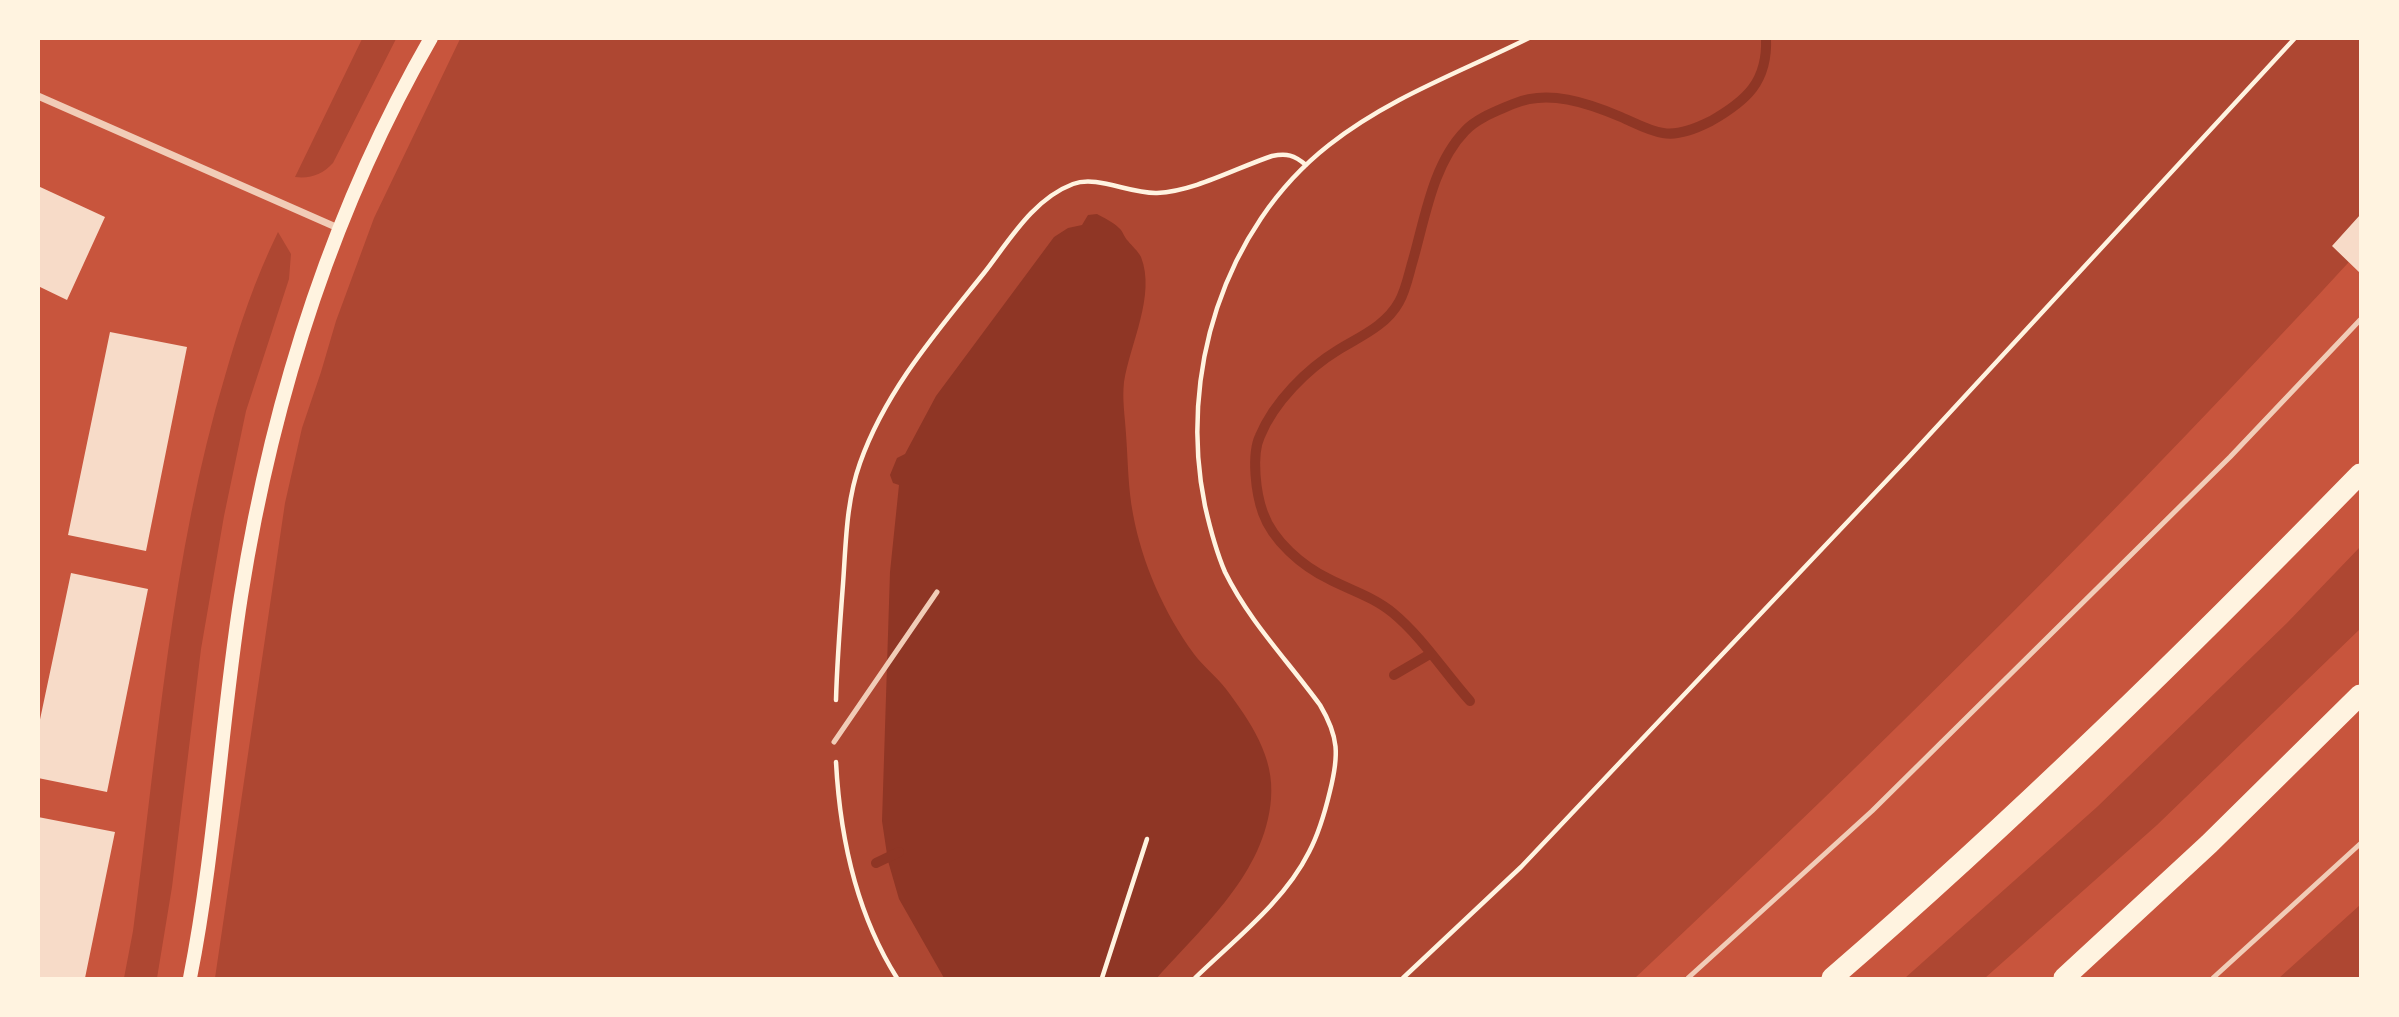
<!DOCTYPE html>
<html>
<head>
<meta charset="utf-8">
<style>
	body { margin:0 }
	#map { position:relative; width:2399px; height:1017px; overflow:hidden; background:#c8553d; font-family:"DejaVu Sans",sans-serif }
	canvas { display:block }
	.frame { position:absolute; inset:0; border:40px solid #fff3e0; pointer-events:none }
</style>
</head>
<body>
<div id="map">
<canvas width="2399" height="1017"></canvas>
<div class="frame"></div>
</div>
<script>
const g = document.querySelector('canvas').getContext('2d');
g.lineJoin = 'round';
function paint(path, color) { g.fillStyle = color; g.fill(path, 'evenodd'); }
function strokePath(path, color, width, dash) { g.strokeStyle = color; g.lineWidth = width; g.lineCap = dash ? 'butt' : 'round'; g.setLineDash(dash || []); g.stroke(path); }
paint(new Path2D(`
	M362,39H396L333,163C323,174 311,179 295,177Z
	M460,39H2360V250C2128,502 1885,744 1635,978H215L285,503L302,428L321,372L336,321L374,218Z
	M278,232L291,254L289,279L246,411L224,516L201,649L172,887L157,978H124L133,931C158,745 171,556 225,376C239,327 255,279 278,232Z
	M2360,547V629L2157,825L1985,978H1905L2097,807L2287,623Z
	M2360,905V978H2279Z`), '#ae4732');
paint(new Path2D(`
	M1097,214C1104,218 1113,222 1119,228C1123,231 1124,237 1128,241C1132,246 1138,251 1141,257C1156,295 1130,344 1124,382C1122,400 1125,416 1126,434C1128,461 1128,488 1133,514C1142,563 1164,613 1194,654C1203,666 1216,676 1226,689C1250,721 1275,757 1271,799C1265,873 1203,926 1157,978H944L899,899L888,861L882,821L890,572L899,485L893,483L890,475L897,458L905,454L936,396L1054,237L1068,228L1082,225L1088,215Z`), '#8f3625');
strokePath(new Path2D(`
	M1394,675L1430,654
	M1470,701C1444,672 1423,638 1393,613C1374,597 1350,590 1329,579C1302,566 1273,541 1263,513C1256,494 1251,455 1260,436C1274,402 1307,369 1338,350C1359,337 1386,326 1399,302C1406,290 1409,273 1413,260C1425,218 1433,164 1465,131C1477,118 1497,111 1513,104C1548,89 1588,103 1621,117C1635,123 1649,131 1663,133C1679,136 1697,128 1711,121C1746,101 1768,82 1766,38
	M876,863L899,852`), '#8f3625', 10);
paint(new Path2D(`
	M38,186L105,217L67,300L38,286Z
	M2360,215V273L2332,246Z
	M110,332L187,347L146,551L68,535Z
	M71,573L148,589L107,792L38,778V729Z
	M38,817L115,832L85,978H38Z`), '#f7dbc8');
strokePath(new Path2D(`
	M836,700C837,662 840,623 843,584C846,543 846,502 860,463C886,390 936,333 984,273C1009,241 1033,199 1073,184C1097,175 1130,194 1157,193C1195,191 1236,168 1272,156C1287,153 1294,155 1306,165
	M836,762C840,838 856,913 897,978
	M1102,978L1147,839
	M1195,978C1234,940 1284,902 1309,852C1319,833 1325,812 1330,791C1339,755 1339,737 1320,705C1288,661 1249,621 1225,572C1216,551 1210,528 1205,506C1178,376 1223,228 1329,145C1390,97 1461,72 1529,38
	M1403,978L1521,867L1907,459L2295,38`), '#fff3e0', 4.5);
strokePath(new Path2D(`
	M834,742L937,592
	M1688,978L1872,811L2230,457L2360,320
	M2213,978L2360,844`), '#f1ccb7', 5);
strokePath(new Path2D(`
	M38,96L338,228`), '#f1ccb7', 7);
strokePath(new Path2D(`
	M190,978C215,852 221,723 241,596C272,401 332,210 431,38`), '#fff3e0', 14);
strokePath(new Path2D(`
	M1832,978C2016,819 2190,648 2360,474
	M2064,978L2209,844L2360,695`), '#fff3e0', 21);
</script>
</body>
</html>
